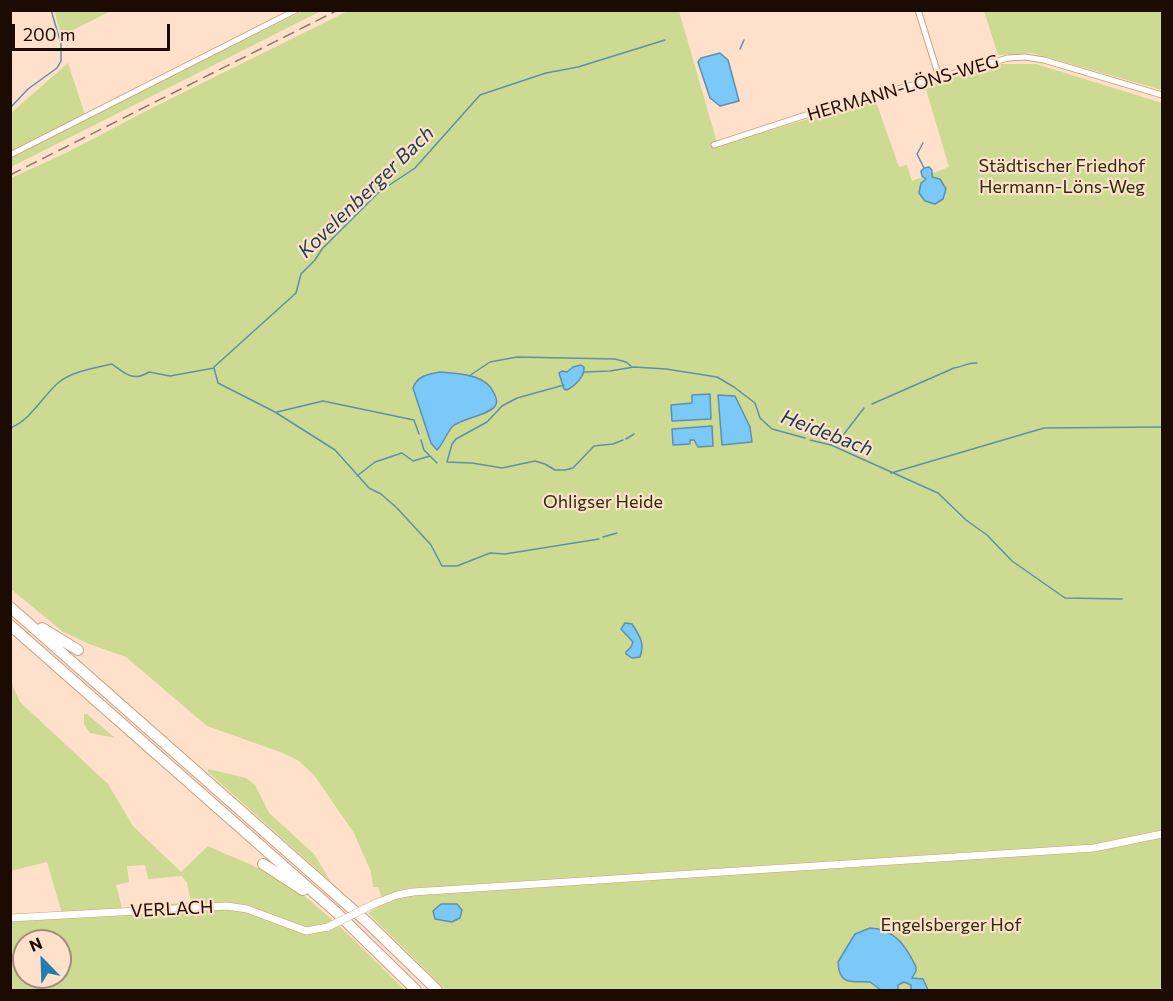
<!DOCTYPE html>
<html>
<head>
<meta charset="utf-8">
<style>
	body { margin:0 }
	#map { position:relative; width:1173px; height:1001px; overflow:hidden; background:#fee0cb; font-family:Commissioner,sans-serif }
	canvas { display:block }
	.frame { position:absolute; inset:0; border:12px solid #1c0b02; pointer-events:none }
	.north { position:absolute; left:12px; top:929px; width:60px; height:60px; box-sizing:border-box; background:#fee0cb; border:2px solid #a48b7b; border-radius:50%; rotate:337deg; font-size:16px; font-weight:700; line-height:24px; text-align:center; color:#1c0b02 }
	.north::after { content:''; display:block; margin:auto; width:21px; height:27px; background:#247eac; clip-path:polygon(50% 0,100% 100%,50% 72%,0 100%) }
	.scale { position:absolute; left:12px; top:24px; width:158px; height:27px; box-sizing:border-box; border:3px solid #1c0b02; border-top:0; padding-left:8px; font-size:18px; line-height:21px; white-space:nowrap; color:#1c0b02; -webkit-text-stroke:4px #fee0cb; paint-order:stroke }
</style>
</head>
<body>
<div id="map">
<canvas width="1173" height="1001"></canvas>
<div class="frame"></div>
<div class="north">N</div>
<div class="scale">200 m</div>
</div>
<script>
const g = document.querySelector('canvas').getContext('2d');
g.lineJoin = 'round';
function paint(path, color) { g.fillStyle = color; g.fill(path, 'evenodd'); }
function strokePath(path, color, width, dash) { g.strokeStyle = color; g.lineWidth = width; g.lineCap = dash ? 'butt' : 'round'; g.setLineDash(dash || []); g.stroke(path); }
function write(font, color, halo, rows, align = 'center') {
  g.font = font + ' Commissioner,sans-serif'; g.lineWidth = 4.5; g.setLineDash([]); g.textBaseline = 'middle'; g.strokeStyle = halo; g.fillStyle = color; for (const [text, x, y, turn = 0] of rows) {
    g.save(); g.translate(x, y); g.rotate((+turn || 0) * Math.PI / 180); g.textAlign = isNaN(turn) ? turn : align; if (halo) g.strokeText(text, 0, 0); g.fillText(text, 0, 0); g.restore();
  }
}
paint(new Path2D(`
	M54,10H111V11L61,36Z
	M303,11H321L11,167V113L68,63L86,118Z
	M348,11H679L718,146L875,99L899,167L907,165L912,181L949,167L925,86L1000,64H1036L1162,103V990H446L368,913L384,903L378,887H373L371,872L354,833L314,775L299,761L283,753L207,726L126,657L89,644L62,631L11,589V178L66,153L146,111Z
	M984,11H1162V90L1032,53L998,55Z
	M10,674L13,687L20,702L108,784L133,826L181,872L208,846C238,860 273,871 299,892C337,921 371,957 405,990H11V922L63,917L47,862L11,871ZM145,865L148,879L182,876L187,883L191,902L122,908L116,885L129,882L127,866ZM24,941H60V977H24Z
	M84,714H87L115,738L90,733L84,724Z
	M208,769L246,778L255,785L269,813L314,854L331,882L208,772Z`), '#cdda91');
const water = new Path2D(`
	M720,53L728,60L739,101L720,106L710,98L698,62L701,58Z
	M929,167L932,170V177L940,179L946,189L943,199L935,204L925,201L919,193L921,183L926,179L922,176L921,171L924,168Z
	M581,365L584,367C585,376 575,386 567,390L564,389L559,373L562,371L567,372L573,367Z
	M440,372C458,374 485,373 494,393C496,397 498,403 495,406C489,415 463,418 453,426C446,433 444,443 437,450L431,443L413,388C417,376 428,374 440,372Z
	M710,394L711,419L672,421L671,405L692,403V395Z
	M718,395L735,396L750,427L752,442L722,445Z
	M712,426L713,446L698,447L694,440H690V444L673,445L672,429Z
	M625,623L632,624C640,636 645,644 640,657L632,658L626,654V652L631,647L633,642L621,629Z
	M441,904H457L462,910L460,918L452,922L435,919L433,911Z
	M870,928C895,929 906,946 916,967V971L912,978L923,979L928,990H911V985L904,982L898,985V990H881L870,982C851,981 839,986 838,962L855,934Z`);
paint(water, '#7bc9f8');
strokePath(water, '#5e90ae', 1.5);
strokePath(new Path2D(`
	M740,49L744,40
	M10,108L28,89L57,68L61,61V44L51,10
	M923,143L917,154L924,168
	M214,367L296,293L301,274L315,260L322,249L379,192L415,168L480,95L546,73L578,67L665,40
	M584,372L610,371L634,367L666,369L717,377L734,387L755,403L760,418L772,429L805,438
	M469,376L490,362L517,357L615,359L626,362L631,366
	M564,385L517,398L502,406L487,422L456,439L452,444L447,462L472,463L502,468L535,461L545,464L555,470H565L573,468L594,446L613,444L623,440
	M872,404L954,368C963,367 968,362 977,363
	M277,412L323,401L414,420L419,434
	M10,428C31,420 42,397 58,383C72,371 95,368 112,364C126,374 133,382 149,372L170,376L214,368L218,383L275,412L335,450L369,488L381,494L397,508L431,545L442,566H457L490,553L505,554L599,539
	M626,439L634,434
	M421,440L424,450L429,455
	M810,440L831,445L938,493L966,520L987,535L1012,561L1065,598L1122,599
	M831,445L844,434L864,408
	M891,473L1044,428L1162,427
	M357,476L375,462L402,453L413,461L430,456L437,463
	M603,537L617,533`), '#5e90ae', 1.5);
const minor = new Path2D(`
	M918,10L939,77
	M714,145L809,114L1008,58L1025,57L1044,60L1162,95
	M10,155L296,10`);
const tertiary = new Path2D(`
	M374,904L397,895L413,892L1094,848L1162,834
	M10,918L227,906L247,909L306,931L328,927`);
const motorway = new Path2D(`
	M10,607L368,923L437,990
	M10,625L336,912L416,990
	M42,628L78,650
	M263,864L303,890`);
strokePath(minor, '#cf9f7e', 7);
strokePath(tertiary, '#cf9f7e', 8);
strokePath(motorway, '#cf9f7e', 12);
strokePath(minor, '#fff', 5);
strokePath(tertiary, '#fff', 7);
strokePath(motorway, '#fff', 10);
strokePath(new Path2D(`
	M10,175L338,10`), '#8f7768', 1.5, [12, 6]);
const tertiaryBridge = new Path2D(`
	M328,927L374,904`);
strokePath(tertiaryBridge, '#cf9f7e', 8, []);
strokePath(tertiaryBridge, '#fff', 7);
write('18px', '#1c0b02', '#fee0cb', [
	["HERMANN-LÖNS-WEG",903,88,-16],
	["VERLACH",172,909,-3]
]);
write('18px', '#292e0c', '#fee0cb', [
	["Städtischer Friedhof",1062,166],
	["Hermann-Löns-Weg",1062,187],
	["Ohligser Heide",603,502],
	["Engelsberger Hof",951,925]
]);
write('italic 20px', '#1b3e51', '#fee0cb', [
	["Kovelenberger Bach",366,192,-44],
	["Heidebach",827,433,21]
]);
</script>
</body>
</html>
